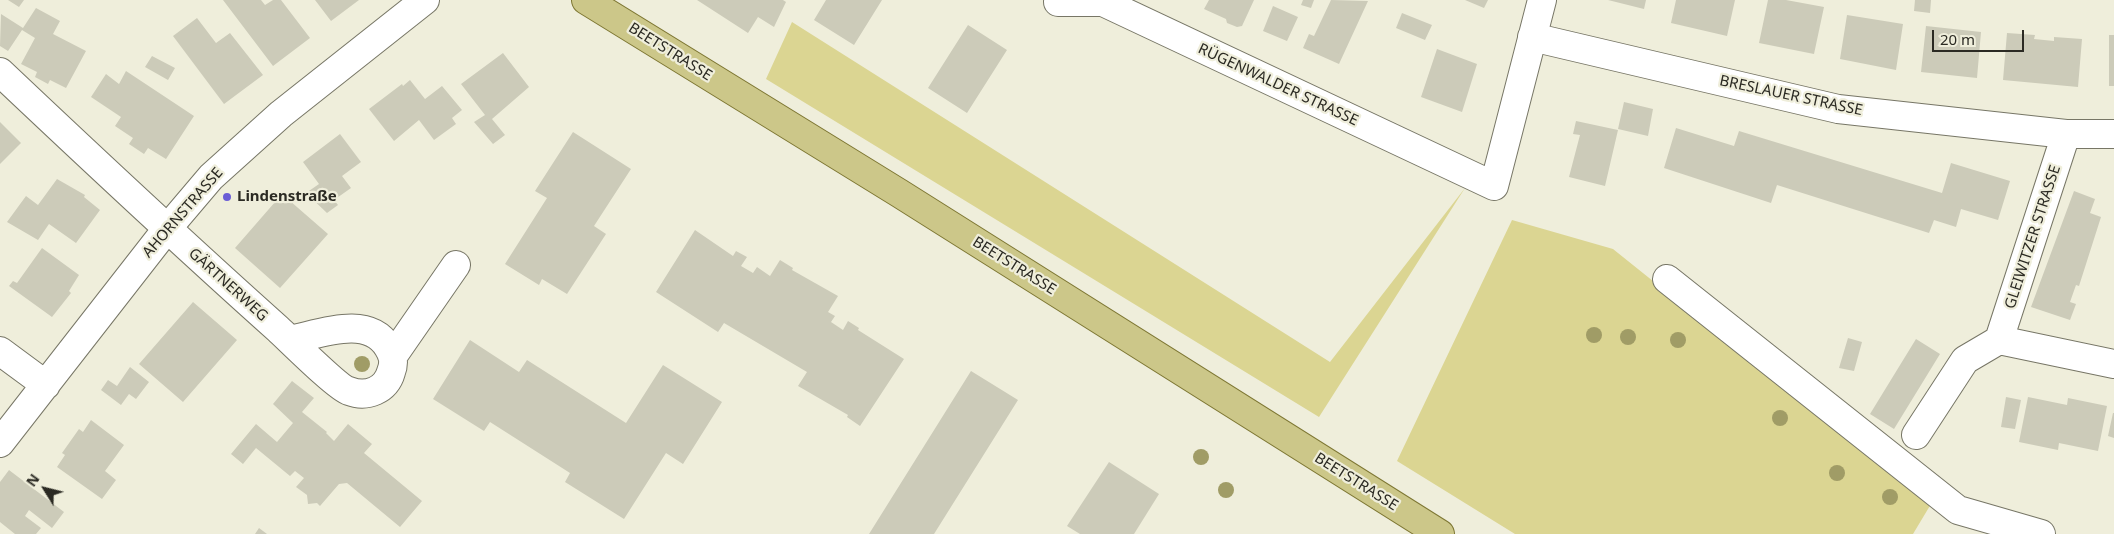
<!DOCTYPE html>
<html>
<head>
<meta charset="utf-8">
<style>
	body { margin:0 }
	#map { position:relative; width:2114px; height:534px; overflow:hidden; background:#efeedb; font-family:"Noto Sans",sans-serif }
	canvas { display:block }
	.north { position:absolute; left:20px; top:464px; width:50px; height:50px; -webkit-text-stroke:4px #efeedb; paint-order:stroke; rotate:306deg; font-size:14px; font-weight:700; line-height:20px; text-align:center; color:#2b2a23 }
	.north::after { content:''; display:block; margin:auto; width:18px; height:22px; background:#2b2a23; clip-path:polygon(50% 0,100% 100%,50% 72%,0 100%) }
	.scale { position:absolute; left:1932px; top:30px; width:92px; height:22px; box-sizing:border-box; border:2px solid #2b2a23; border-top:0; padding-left:6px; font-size:15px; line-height:18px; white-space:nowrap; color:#2b2a23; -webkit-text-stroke:4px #efeedb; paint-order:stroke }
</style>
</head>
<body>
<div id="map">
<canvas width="2114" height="534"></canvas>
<div class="north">N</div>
<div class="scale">20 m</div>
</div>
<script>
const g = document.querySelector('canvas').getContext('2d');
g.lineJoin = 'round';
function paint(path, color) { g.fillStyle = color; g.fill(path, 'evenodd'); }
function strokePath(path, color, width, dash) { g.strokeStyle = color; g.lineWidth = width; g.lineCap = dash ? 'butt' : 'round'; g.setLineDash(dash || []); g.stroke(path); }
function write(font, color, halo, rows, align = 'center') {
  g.font = font + ' "Noto Sans",sans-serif'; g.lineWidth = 4.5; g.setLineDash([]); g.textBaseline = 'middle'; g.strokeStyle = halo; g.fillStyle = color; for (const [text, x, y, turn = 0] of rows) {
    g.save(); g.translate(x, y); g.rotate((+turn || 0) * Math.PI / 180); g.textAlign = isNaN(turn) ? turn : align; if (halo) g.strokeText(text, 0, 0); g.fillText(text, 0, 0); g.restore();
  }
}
paint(new Path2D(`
	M792,22L1330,362L1465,188L1319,417L766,79Z
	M1512,220L1613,249L1931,504L1913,534H1515L1397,461Z`), '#dbd592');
paint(new Path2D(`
	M8,0H24L19,7Z
	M223,0H261L265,5L273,0H281L310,38L273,66Z
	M315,0H359L331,21Z
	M697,0H783L786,2L774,27L758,17L748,33Z
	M826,0H882L854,45L814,20Z
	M1209,0H1254L1242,26L1237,27L1227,23L1226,19L1204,9Z
	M1303,0H1314L1311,8L1301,5Z
	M1331,0L1368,1L1339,64L1303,48L1309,34L1314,36Z
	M1465,0H1488L1484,8Z
	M1608,0H1646L1644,9Z
	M1676,0H1735L1727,36L1671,23Z
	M1768,0H1786L1824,7L1814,54L1759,43Z
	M1915,0H1931L1930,13L1914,11Z
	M1273,6L1298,17L1287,41L1263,31Z
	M36,8L60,21L53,34L86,51L66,88L50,80L48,84L35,77L37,72L21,64L35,38L22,30L8,51L0,46L1,14L23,28Z
	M1402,13L1432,25L1425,40L1396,28Z
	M1847,15L1903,24L1896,70L1840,59Z
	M197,18L216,43L230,33L263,75L224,104L173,36Z
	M968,25L1007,50L967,113L928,88Z
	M1926,26L1981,32L1977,78L1921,72Z
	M2007,33L2035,35L2034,39L2054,41V37L2082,39L2078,87L2003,80Z
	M2109,35H2114V86H2109Z
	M1437,49L1477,64L1462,112L1421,97Z
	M503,53L529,87L492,119L505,135L493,144L474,122L485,115L461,84Z
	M152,56L175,68L168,80L145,67Z
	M126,71L194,116L166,159L148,148L144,154L129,144L133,138L115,126L121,117L91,97L106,74L119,84Z
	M410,80L425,99L442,86L462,110L452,118L456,124L434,140L419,120L394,141L369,109L402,84L403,86Z
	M1624,102L1653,109L1648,136L1618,129Z
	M1576,121L1618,130L1605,186L1569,177L1580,135L1573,134Z
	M0,122L21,143L0,164Z
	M1676,128L1734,146L1739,131L1942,193L1951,163L2010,181L1998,220L1961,209L1956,227L1934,220L1929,233L1777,185L1771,203L1664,168Z
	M573,132L631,169L594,226L606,234L567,294L542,279L539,285L505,264L547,198L535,191Z
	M340,134L361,162L342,176L351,188L334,200L338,205L327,213L306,193L319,184L303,162Z
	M57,179L85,195L84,197L100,210L76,243L49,224L38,240L7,222L26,196L38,205Z
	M2074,191L2095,199L2090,213L2101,217L2079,286L2076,285L2070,302L2076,304L2070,320L2031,307Z
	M282,194L328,234L280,288L235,248Z
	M695,230L733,256L736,251L747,257L741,266L753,273L757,267L770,276L780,260L793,268L792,270L838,296L828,312L835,316L831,322L843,330L848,321L859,328L858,330L904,359L860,426L847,417L848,415L798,386L807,372L724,323L718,332L656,292Z
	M42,248L79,275L69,291L71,293L52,317L9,286L13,281L17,283Z
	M193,302L237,340L183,402L139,364Z
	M1848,338L1862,342L1854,371L1839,368Z
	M1916,339L1940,354L1894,429L1870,414Z
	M470,340L519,372L527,360L626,423L663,365L722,402L683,464L666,453L624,519L565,482L570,473L490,422L484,431L433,399Z
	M130,367L149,382L136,399L129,394L121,405L101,390L108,380L117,386Z
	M971,371L1018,400L934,534H869Z
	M292,381L314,398L302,412L327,432L326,433L334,441L348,424L372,444L364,453L422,501L400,527L347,483L339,484L320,506L317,503L308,504L307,495L296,487L304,478L295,471L290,476L256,448L243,464L231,454L256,424L277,442L293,423L273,404Z
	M2006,397L2021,400L2015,429L2001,427Z
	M2028,397L2067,405L2068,398L2107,406L2098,451L2059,443L2058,450L2019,442Z
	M2113,413H2114V438L2108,436Z
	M91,420L124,445L105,471L116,480L102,499L57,467L65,455L62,453L79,429L83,432Z
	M1109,462L1159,494L1134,534H1080L1067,526Z
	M9,470L64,512L52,528L29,510L25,516L41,528L36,534H15L0,522V482Z
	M259,528L267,534H255Z`), '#cccbb9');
const minor = new Path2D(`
	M1058,2H1103L1494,186L1542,0
	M1532,37L1838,109L2066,134H2114
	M0,72C92,159 184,245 278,329C290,340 338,388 349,391C367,398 386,390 391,372C395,362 393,355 388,347C368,314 320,334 290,340
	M1667,279L1958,510L2041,534
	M1999,340L2066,134
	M1999,340L2114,364
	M0,351L46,385
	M393,356L456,265
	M1916,435L1965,360L1999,340
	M0,443L166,230L211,177L281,114L425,0`);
const major = new Path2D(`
	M586,0L899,193L1440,534`);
strokePath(minor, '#777666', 30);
strokePath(major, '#7e7733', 30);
strokePath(minor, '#fff', 28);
strokePath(major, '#ccc789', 28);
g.fillStyle = '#a09c66';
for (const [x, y] of [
	[1594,335],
	[1628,337],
	[1678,340],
	[362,364],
	[1780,418],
	[1201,457],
	[1837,473],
	[1226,490],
	[1890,497]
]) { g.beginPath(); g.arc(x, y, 8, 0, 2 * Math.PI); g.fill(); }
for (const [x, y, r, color] of [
	[227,197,5,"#6b5dd6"]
]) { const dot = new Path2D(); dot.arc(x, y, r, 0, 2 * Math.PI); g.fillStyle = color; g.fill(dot); strokePath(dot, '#efeedb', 2); }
write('15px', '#2b2a23', '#efeedb', [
	["BEETSTRASSE",670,52,32],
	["RÜGENWALDER STRASSE",1278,85,25],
	["BRESLAUER STRASSE",1791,96,12],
	["AHORNSTRASSE",183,213,-49],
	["GLEIWITZER STRASSE",2033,237,-72],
	["BEETSTRASSE",1014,266,32],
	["GÄRTNERWEG",228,285,42],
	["BEETSTRASSE",1356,482,32]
]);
write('bold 15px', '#2b2a23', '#efeedb', [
	["Lindenstraße",237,197]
], 'left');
</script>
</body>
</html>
